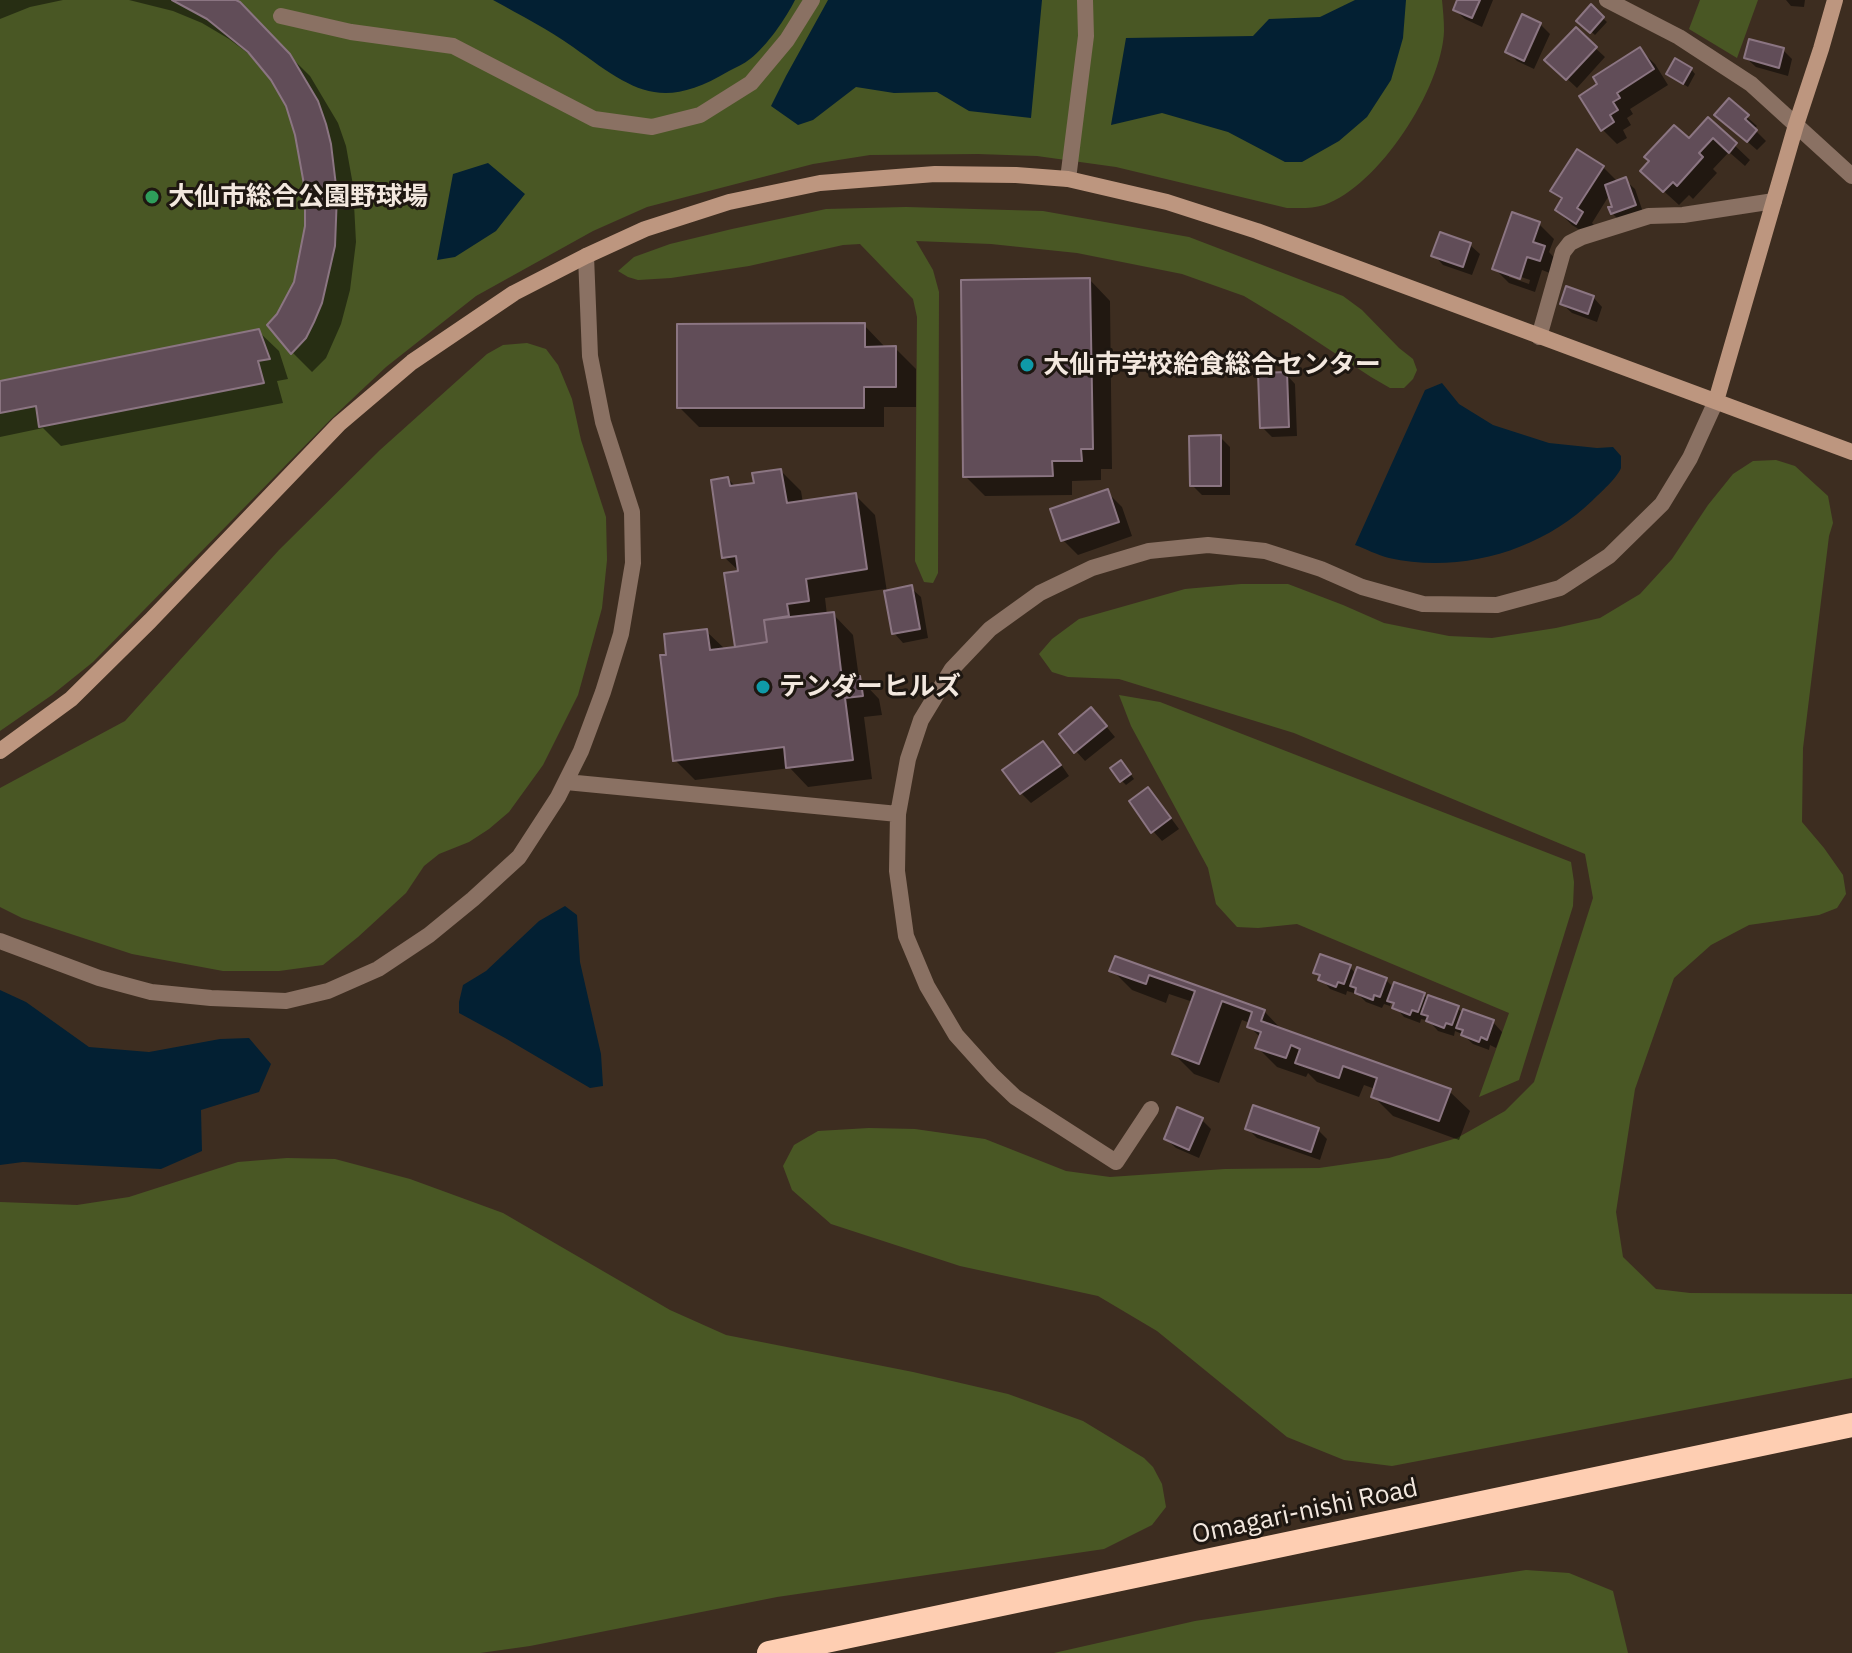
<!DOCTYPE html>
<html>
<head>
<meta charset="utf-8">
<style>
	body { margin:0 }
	canvas { display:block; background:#3d2d20 }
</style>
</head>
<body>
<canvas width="1852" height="1653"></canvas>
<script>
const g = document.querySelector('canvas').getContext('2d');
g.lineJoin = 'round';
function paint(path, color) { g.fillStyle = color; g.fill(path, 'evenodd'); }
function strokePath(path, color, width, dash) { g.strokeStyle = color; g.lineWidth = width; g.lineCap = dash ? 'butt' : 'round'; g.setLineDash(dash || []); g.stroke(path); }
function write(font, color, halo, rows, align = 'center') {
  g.font = font + ' "IBM Plex Sans","Noto Sans JP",sans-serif'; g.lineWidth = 6; g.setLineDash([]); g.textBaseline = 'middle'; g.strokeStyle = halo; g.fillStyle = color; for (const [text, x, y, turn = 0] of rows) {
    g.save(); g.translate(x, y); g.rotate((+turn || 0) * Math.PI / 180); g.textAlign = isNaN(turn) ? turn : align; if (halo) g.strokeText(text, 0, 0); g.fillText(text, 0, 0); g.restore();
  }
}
paint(new Path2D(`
	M0,0H1442C1443,10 1444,21 1444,31C1442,88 1379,186 1324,205C1312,209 1300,208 1287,208L1116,167L1037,156L978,154L870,155L813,164L647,207L593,231L476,296L386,367L331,419L93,662L52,695L0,731Z
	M1700,0H1758L1737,58L1689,29Z
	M906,207L1043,211L1189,237L1343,296L1362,310L1399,348L1413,359L1417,370L1413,379L1404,388H1390L1371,377L1292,325L1244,296L1182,274L1077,253L991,244L916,241L933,270L939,292L938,573L933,583L924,582L915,561L917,317L913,299L860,244L843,245L749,266L671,278L638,280L628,277L618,271L634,257L670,244L732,229L826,209Z
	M527,343L546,349L558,365L572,399L581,440L606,517L607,560L602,608L578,695L543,765L509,812L489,829L469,842L439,854L424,866L406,893L358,937L323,965L279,971H223L132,954L22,918L0,907V788L125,721L279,550L380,450L487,354L503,345Z
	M1776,460L1795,466L1828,496L1833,523L1829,536L1803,748L1802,822L1824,848L1843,875L1846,894L1837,908L1819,915L1749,925L1711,945L1674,978L1635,1089L1616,1212L1623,1257L1656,1289L1690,1293L1852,1294V1378L1392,1466L1344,1460L1287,1437L1157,1331L1098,1296L960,1266L831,1224L792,1190L783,1166L794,1145L818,1131L869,1128L915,1129L985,1139L1066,1171L1110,1177L1225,1169L1319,1168L1389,1158L1457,1138L1505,1111L1534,1082L1593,898L1585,854L1294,733L1119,679L1068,677L1052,672L1039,654L1052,639L1079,619L1185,589L1241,584H1288L1343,605L1384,623L1449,636L1492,638L1556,628L1600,618L1640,594L1672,559L1708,505L1733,474L1753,461Z
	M1119,695L1160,702L1571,862L1574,882L1573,906L1519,1080L1479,1097L1509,1013L1297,924L1258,928L1237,927L1216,904L1208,868L1131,726Z
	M287,1158L335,1159L410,1179L503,1213L670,1310L726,1335L913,1372L1008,1394L1083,1421L1144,1458L1153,1467L1162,1484L1166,1507L1152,1525L1104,1549L777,1597L530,1646L480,1653H0V1202L77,1205L129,1197L238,1162Z
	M1526,1570L1569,1573L1613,1591L1628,1653H1054L1195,1621Z`), '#495724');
paint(new Path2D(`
	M493,0H795C786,18 767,46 750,59C744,64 736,67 729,71C659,113 632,89 573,47C548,29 520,15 493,0Z
	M828,0H1042L1031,118L969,111L937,92L894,93L856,87L813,120L798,125L771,106L786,76Z
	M1355,0H1406L1403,38L1391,80L1367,117L1339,141L1302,162H1285L1228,132L1162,113L1111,125L1126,38L1253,36L1269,19L1320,17Z
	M488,163L525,194L496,231L455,257L437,260L453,174Z
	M1442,383L1459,404L1493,425L1549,443L1597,448L1613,447L1621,456C1621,457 1621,468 1621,468C1617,478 1600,493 1593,500C1541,551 1460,574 1389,558C1377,555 1366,549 1355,545L1425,390Z
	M565,906L577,915L580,962L601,1054L603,1086L590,1088L505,1038L459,1013V1002L463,985L486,971L539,921Z
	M0,990L26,1002L89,1047L149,1052L220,1039L249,1038L271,1064L259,1092L201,1110L202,1151L161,1169L23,1162L0,1165Z`), '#032033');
paint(new Path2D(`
	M0,0H63L30,7L0,19Z
	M129,0H233L310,76L338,123L346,146L353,185L356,242L350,290L341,324L326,358L312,372L292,352L278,315L296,282L307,226V190L297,135L287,105L272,78L257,60L229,39L202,23L173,11Z
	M1459,0H1493L1482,27L1465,19L1455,10Z
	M1786,0H1805L1804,7L1791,6Z
	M1591,7L1607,22L1595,35L1578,20Z
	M1540,24L1550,34L1534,69L1517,61L1508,52Z
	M1576,30L1605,57L1577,88L1547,60Z
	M1640,50L1655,64L1668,85L1630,109L1633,114L1627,118L1631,125L1623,130L1627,138L1617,144L1602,129L1600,84Z
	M1783,50L1792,59L1788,76L1756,67L1746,58Z
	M1691,69L1695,74L1688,87L1668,74Z
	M1729,101L1757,126L1754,129L1766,141L1757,150L1727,124Z
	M1708,120L1750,160L1745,166L1729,152L1713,169L1717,173L1693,199L1689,195L1679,205L1657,185Z
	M1603,167L1618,182L1625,180L1635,189L1644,215L1622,223L1612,213L1615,209L1610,194L1592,223L1597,228L1591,237L1572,225L1557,210L1563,201L1553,190Z
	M1539,224L1554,239L1549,252L1559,263L1555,275L1542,270L1535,292L1509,283L1494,268ZM1509,273L1530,280L1529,284L1509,277Z
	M1470,245L1480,254L1472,275L1443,265L1434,255Z
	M1090,280L1110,301L1112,469H1101V480L1072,481V495L985,496L965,476Z
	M1593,297L1602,307L1597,322L1572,313L1562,304Z
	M864,325L884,346V349L895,348L916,369V407H884V427H699L679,407Z
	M258,331L279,351L288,379L277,381L283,403L61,446L43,428L0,437V383Z
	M1286,374L1295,384L1297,436L1272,437L1262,427Z
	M1220,437L1230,447V495H1202L1192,485Z
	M781,471L801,491L803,503L855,495L875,515L887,592L911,588L921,597L928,638L903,643L894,633L885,589L825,598L827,615L833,614L853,635L859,678L879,699L882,715L864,717L872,779L808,787L790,768L695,780L675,760L668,656L706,631L726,650L737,649L740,572L724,557L728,479L736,487L756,484Z
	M1107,492L1122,507L1132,536L1078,555L1063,540Z
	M1100,719L1115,737L1085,761L1076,751Z
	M1043,744L1053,753L1069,776L1031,803L1021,793Z
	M1125,766L1134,779L1126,785L1122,781Z
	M1148,790L1157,799L1179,829L1162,841L1153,831Z
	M1116,958L1264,1011L1283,1031L1449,1091L1470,1111L1459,1140L1393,1116L1373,1096L1375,1089L1364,1085L1359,1097L1317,1082L1308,1073L1306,1077L1277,1067L1257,1047L1261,1038L1249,1026L1250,1023L1242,1020L1219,1083L1194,1074L1174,1054L1193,1002L1169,994L1166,1003L1132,990L1112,970Z
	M1350,967L1356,974L1358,970L1386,980L1394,988L1424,995L1429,1000L1458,1008L1463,1014L1493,1022L1502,1032L1496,1048L1490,1045L1489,1050L1473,1044L1462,1034L1455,1031L1454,1036L1438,1031L1429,1021L1421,1019L1420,1023L1404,1017L1391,1002L1390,1006L1384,1004L1382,1008L1366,1002L1354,990V993L1347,991L1346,995L1330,989L1316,972Z
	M1202,1120L1211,1129L1199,1158L1176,1148L1166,1139Z
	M1247,1128L1318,1130L1327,1139L1320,1160L1257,1138Z`), '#0007');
const building = new Path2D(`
	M172,0H236L240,2L290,54L318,101L326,124L331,144L337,194L335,246L322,303L314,322L306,338L291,354L267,325L277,314L294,282L305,226V190L295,135L286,106L271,80L248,52L207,19Z
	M1457,0H1480L1472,18L1453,10Z
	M1591,4L1604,17L1590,33L1576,21Z
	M1522,14L1541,23L1524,61L1505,52Z
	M1576,27L1597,47L1566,80L1544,60Z
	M1749,39L1784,48L1779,68L1744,58Z
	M1640,47L1654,69L1617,93L1620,98L1613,102L1618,110L1610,115L1614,122L1601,131L1579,96L1597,84L1593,77Z
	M1675,58L1692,68L1683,84L1666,74Z
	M1729,98L1749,115L1745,119L1757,130L1747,142L1714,115Z
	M1708,117L1737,143L1729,153L1713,138L1699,153L1703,157L1677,186L1673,182L1663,192L1640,171L1649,161L1644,157L1674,125L1689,138Z
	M1577,149L1604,166L1577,208L1583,212L1576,224L1555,210L1562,198L1550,191Z
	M1626,177L1636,205L1611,214L1608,207H1612L1605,185Z
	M1512,212L1540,222L1533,242L1545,246L1540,261L1527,257L1520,279L1492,269Z
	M1440,232L1471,243L1463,267L1431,256Z
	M1090,278L1093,449H1081L1082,461H1052L1053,476L963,477L961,280Z
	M1566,286L1594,296L1588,314L1560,304Z
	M865,323V347L896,346V387H864V408H677V324Z
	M259,329L270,359L258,361L264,383L39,427L36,406L0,413V381Z
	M1287,372L1289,427L1260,428L1258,373Z
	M1221,435V486H1190L1189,436Z
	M781,469L787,503L856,493L867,569L806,579L809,601L787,604L789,616L764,620L767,642L735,647L724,573L738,571L736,556L722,558L711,480L728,477L730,486L754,483L752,473Z
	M1108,489L1119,522L1061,541L1050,509Z
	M912,585L920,629L892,634L884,591Z
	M834,612L842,679L860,676L863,696L845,698L853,760L786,768L784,747L673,761L660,655H666L664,634L707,629L710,650L735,647L767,642L764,620Z
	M1091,707L1107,726L1074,753L1059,734Z
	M1043,741L1061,765L1020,794L1002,770Z
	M1121,760L1131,774L1120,782L1110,768Z
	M1148,787L1171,818L1151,833L1129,801Z
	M1320,954L1351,965L1344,984L1338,982L1336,987L1318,980L1320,975L1313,973Z
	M1115,956L1265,1010L1261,1021L1451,1089L1439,1121L1371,1097L1377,1078L1343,1066L1339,1078L1295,1063L1300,1049L1291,1045L1286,1058L1255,1048L1261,1032L1247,1027L1252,1012L1222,1001L1199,1064L1172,1054L1195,991L1149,975L1146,984L1109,971Z
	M1357,967L1387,978L1380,997L1374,995L1373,1000L1355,993L1356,988L1350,986Z
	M1394,982L1425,993L1418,1012L1412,1010L1410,1015L1392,1008L1394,1003L1387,1001Z
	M1428,995L1459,1006L1452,1025L1446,1023L1444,1028L1426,1021L1428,1016L1421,1014Z
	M1463,1009L1494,1020L1487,1040L1481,1037L1479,1042L1461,1035L1463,1030L1456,1028Z
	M1253,1105L1319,1128L1311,1152L1245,1129Z
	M1177,1107L1203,1118L1189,1150L1164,1139Z`);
paint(building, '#614d58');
strokePath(building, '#8b7582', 2);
strokePath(new Path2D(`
	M1607,0L1679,37L1751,84L1852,176
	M281,16L351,32L453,46L594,119L652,127L700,115L751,83L787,40L812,0
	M1068,179L1086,36L1085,0
	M1539,337L1563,252L1570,243L1582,237L1649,216L1683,215L1774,201
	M566,782L898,814
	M0,941L99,978L151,992L211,998L286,1001L328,991L378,969L429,935L473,899L519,857L558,797L581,751L603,692L621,634L633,563L632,512L603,422L590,356L586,256
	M1151,1109L1116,1162L1015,1097L992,1075L956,1035L927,986L906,936L897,871L898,814L908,759L921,720L952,669L990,629L1040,593L1092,568L1149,551L1208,545L1265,551L1321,569L1362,587L1423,604L1497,605L1560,588L1609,556L1662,504L1690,458L1716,401`), '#8a7163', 16);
strokePath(new Path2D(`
	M1716,401L1796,125L1821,49L1835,0
	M0,751L71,699L150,621L339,424L412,362L514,293L586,256L645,229L729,202L820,183L935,174L1016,175L1068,179L1167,202L1257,231L1852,452`), '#bd967f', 16);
strokePath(new Path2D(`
	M769,1653L1852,1425`), '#feceb2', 24);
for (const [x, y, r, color] of [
	[152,197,8,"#2e9e5b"],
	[1027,365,8,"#0f9aa8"],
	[763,687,8,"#0f9aa8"]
]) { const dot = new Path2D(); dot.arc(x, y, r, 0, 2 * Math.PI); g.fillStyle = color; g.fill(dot); strokePath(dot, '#1e1711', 3); }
write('bold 26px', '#f3e8df', '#1e1711', [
	["大仙市総合公園野球場",168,197],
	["大仙市学校給食総合センター",1043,365],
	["テンダーヒルズ",779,687]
], 'left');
write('26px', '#f3e8df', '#1e1711', [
	["Omagari-nishi Road",1305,1512,-12]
]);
</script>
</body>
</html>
